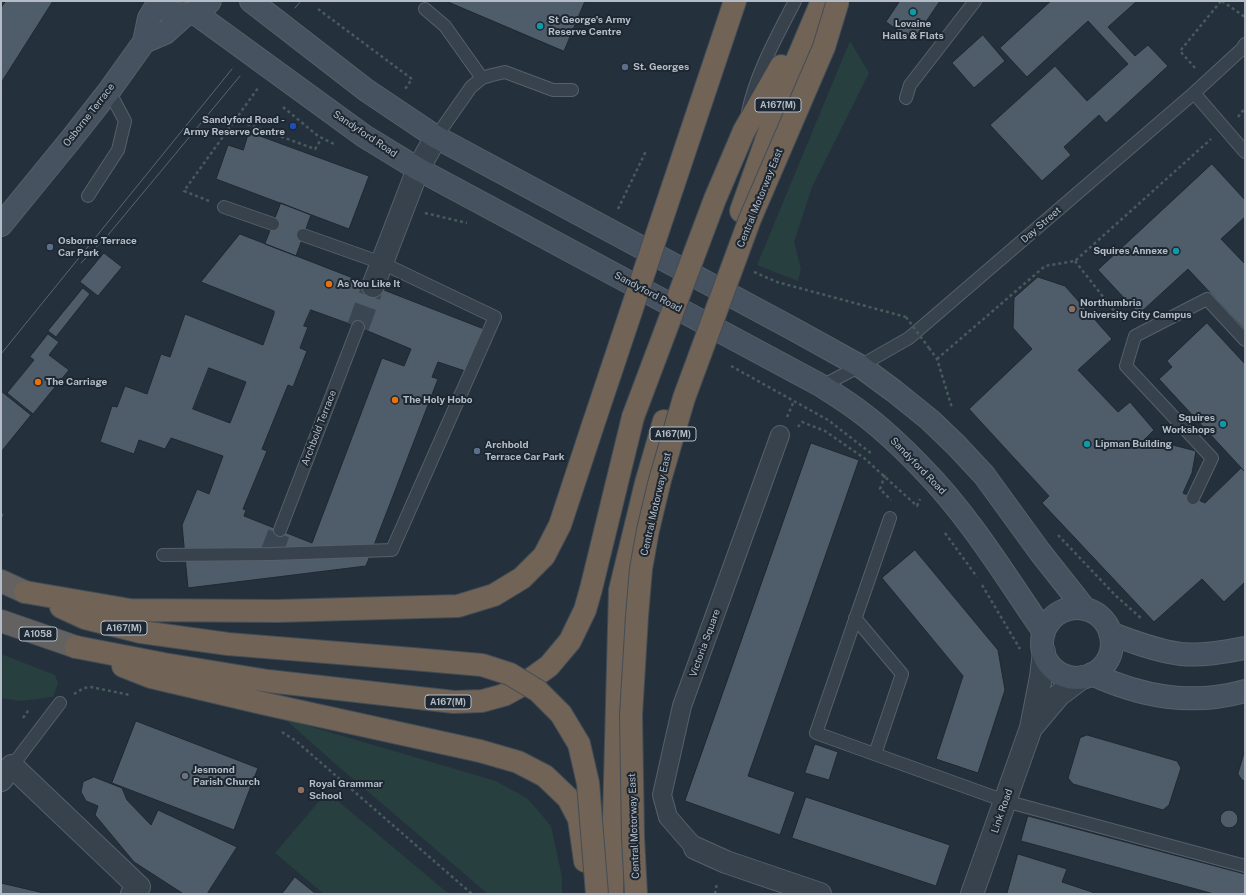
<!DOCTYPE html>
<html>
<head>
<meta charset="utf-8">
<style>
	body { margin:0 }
	#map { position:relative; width:1246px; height:895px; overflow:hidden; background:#24313c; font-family:"Public Sans",sans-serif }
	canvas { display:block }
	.frame { position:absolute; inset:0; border:2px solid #b4bdc7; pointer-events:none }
</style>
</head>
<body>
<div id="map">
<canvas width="1246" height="895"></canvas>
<div class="frame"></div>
</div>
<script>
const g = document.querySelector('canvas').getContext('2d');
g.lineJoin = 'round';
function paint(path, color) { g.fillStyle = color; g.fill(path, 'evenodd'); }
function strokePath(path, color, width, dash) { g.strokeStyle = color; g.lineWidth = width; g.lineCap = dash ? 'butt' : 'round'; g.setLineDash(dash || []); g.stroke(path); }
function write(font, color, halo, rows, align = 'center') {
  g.font = font + ' "Public Sans",sans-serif'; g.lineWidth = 4; g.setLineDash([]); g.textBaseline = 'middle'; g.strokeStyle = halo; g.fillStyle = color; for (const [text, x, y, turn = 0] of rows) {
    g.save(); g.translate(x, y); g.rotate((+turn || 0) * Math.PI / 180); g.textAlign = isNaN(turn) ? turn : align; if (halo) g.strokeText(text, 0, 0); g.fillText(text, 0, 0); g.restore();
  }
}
paint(new Path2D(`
	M850,41L869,73L812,187L794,242L801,269L798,281L757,265Z
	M1,654L55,675L58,683L53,697L21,701L1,698Z
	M285,719L496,781L528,799L551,826L562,877V894H488L332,761Z
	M327,792L449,894H324L275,853Z`), '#273f3e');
const building = new Path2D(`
	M6,1H53L1,83V8Z
	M446,1H585L564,51Z
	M900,1H940L913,41L886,22Z
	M1051,1H1137L1108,27L1135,56L1148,45L1168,66L1106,123L1099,115L1064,147L1071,155L1042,181L990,125L1055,66L1087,101L1128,64L1088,21L1027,77L1000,48Z
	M983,35L1005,61L974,88L952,63Z
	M249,132L369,176L349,229L216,179L228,145L243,150Z
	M1212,164L1245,200V217L1221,239L1245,264V330L1188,269L1139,314L1098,270Z
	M281,203L311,215L296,256L265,244Z
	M240,234L484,329L465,371L438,362L432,377L438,379L366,566L188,588L182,525L197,489L209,494L223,456L171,438L165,449L139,440L134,454L100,442L112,406L117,407L125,386L147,394L161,354L170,357L185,314L263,345L274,314V311L201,282ZM311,310L358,327L411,349L404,366L382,358L312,543L244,516L246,510L243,509L267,451L262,449L288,385L293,387L307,351L300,348L308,327L304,326ZM209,368L246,382L230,423L193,409Z
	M104,253L122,267L98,296L80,282Z
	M1038,277L1065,286L1112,339L1078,370L1118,412L1130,402L1154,430L1146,438L1196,451L1192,473L1183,493L1205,503L1241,468L1245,472V582L1224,602L1202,579L1154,622L1042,503L1049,496L969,409L1032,349L1013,328L1014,298Z
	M83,288L90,294L56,337L48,331Z
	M1207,323L1245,364V472L1159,379L1172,367L1167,361Z
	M48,334L59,342L49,355L69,370L33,414L7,393L34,360L30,357Z
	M1,391L31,415L1,452Z
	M811,443L859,460L748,776L795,792L780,835L685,801Z
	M915,550L998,650L1005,690L978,773L936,759L963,676L882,578Z
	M136,721L258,768L234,830L112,783Z
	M1087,735L1177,761L1181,768L1169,805L1163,810L1073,784L1068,778L1080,738Z
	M815,744L838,752L829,780L805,773Z
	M1245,750V781L1242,780L1238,774Z
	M94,777L122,788L127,800L151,825L158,810L237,847L207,894H182V893L134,862L95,815L98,806L86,801L81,792L83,782Z
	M806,797L950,845L936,886L792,838Z
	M1220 819a9 9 0 1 1 18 0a9 9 0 1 1-18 0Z
	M1028,816L1245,874V894H1214L1021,841Z
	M1018,854L1067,869L1062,882L1098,894H1007Z
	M295,877L316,894H282Z
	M1,883L48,894H1Z`);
paint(building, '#4f5c69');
strokePath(building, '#1f2933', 1);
strokePath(new Path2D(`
	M358,327L373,286
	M271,554L280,530`), '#3a4651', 22, [22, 11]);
const service = new Path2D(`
	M425,9L445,26L482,78
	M1194,93L1245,152
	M906,98L910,85L975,1
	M748,112C756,73 777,36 795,1
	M436,137L471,87L482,78L492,75L505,72L553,90H572
	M88,196L118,150L125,121L109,91
	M224,207L273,224
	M822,386L860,366L909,338L1194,93L1242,49L1245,44
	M1193,498L1212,458L1126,366L1135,336L1207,299L1245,340
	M890,518L816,733L1005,801L1245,866
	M280,530L358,327
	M163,555L271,554L392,550L495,317L382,263L303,235
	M855,618L902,674L875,754
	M12,766L60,703`);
const pedestrian = new Path2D(`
	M695,848L668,817L662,795L682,706L780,435`);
const minor = new Path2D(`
	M373,286L418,169L436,137
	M1032,727L1059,695L1083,677
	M1,780L12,766L139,887L132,894
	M695,848L726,862L820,894
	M972,894L1031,728L1041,677L1044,652`);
const secondary = new Path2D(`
	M158,1C172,20 195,18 210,1
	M251,1L366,90L436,137L795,330L860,366L894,391L930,420L956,445L984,475L1040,552L1085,609
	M195,13L364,136L418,169L822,386C834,394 847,402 859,411C882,428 903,448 923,469C970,517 1006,577 1044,632
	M144,42L149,18L159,2
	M1,225L72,138L109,91L144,42L165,33L185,15
	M1042 643a35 35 0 1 1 70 0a35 35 0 1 1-70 0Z
	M1110,633C1133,642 1157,651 1181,654C1203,656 1224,652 1245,648
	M1092,674C1142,697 1191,706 1245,691`);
const trunk = new Path2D(`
	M1,581L25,592
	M1,621L76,647`);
const motorway = new Path2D(`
	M744,131L781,66
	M673,186L735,1
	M741,211L783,93L822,1
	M25,592L130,610L277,611L458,606L494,595L522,578L544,556L560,525L593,425
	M61,607L85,618L141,632L228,644L413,659
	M76,647L164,664L268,681L454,702L482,701L504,695L524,684L549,666L570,641L585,610L591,589L633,417
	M123,666L151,677L266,704L480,751L518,762L545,776L568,798L579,819L585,861
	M612,894L620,590L646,483L664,421`);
strokePath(service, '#56606a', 14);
strokePath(pedestrian, '#56606a', 20);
strokePath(minor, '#56606a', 24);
strokePath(secondary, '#56606a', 24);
strokePath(trunk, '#434d57', 24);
strokePath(motorway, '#434d57', 24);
strokePath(new Path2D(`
	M1222,1L1245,17
	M318,9L412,79L405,89
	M1195,68L1180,51L1221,1
	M283,107L318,136L334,144
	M1238,117L1245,108
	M236,120L315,149L322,138
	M209,201L184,191L258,88
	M618,209L646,151
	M425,213L467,223
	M1075,261L1123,322
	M754,272L777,282L906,317
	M929,348L937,359L952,408
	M937,359L1045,266L1075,261L1211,139
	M731,366L828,420L872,454
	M787,417L794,401
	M798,427L802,422L825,431L864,458L917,506L920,499
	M885,475L880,489L891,500
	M1,514L2,515L1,516
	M945,533L977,577
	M1058,535L1116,596L1142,619
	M982,585L1020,649
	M74,694L84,688L91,687L130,695
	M23,718L28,711L30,710
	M282,732L296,741L472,894
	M715,894L717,883`), '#465b5b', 2.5, [3, 3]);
strokePath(service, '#38424c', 12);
strokePath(pedestrian, '#38424c', 18);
strokePath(minor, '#38424c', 22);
strokePath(secondary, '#46525f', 22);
strokePath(trunk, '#646260', 22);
strokePath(motorway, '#716355', 22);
strokePath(new Path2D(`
	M287,1H288
	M295,8L301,1
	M81,263L108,235L240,76
	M1,354L232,69`), '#5a6773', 1);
const motorwayBridge = new Path2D(`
	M633,417L715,199L744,131
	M593,425L673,186
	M413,659L482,665L510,674L538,691L561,714L579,744L588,783L597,894
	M636,894L633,837L631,715L637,616L641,569L648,530L660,480L684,398L750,219L824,47L838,1`);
strokePath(motorwayBridge, '#434d57', 24, []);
strokePath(new Path2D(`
	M906,317L929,348`), '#465b5b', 2.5, [3, 3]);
strokePath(motorwayBridge, '#716355', 22);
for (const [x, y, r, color] of [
	[913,12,4,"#0f9aa8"],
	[540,26,4,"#0f9aa8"],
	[625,67,4,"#5c6f8a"],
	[293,126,4,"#1a4fb4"],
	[50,247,4,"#5c6f8a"],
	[1176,251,4,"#0f9aa8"],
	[329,284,4,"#e8710a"],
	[1072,309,4,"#8d6e63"],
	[38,382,4,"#e8710a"],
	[395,400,4,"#e8710a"],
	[1223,424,4,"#0f9aa8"],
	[1087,444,4,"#0f9aa8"],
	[477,451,4,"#5c6f8a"],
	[185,776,4,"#6b7280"],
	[301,790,4,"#8d6e63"]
]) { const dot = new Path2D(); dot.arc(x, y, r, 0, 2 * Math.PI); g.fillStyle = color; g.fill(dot); strokePath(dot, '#1d2731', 1.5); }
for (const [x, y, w] of [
	[778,105,46],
	[673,434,46],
	[124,628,46],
	[38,634,38],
	[448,702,46]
]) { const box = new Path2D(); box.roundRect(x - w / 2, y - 7, w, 14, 3); g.fillStyle = '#1d2731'; g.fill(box); strokePath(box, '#b4bdc7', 1); }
write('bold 9px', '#b4bdc7', null, [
	["A167(M)",778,105],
	["A167(M)",673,434],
	["A167(M)",124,628],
	["A1058",38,634],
	["A167(M)",448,702]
]);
write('bold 10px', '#b4bdc7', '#1d2731', [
	["St George's Army",548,20],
	["Reserve Centre",548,32],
	["Lovaine",913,24,"center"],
	["Halls & Flats",913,36,"center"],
	["St. Georges",633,67],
	["Sandyford Road -",285,120,"right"],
	["Army Reserve Centre",285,132,"right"],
	["Osborne Terrace",58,241],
	["Car Park",58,253],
	["Squires Annexe",1168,251,"right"],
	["As You Like It",337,284],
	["Northumbria",1080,303],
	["University City Campus",1080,315],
	["The Carriage",46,382],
	["The Holy Hobo",403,400],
	["Squires",1215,418,"right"],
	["Workshops",1215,430,"right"],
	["Lipman Building",1095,444],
	["Archbold",485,445],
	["Terrace Car Park",485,457],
	["Jesmond",193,770],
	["Parish Church",193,782],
	["Royal Grammar",309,784],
	["School",309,796]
], 'left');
write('10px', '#b4bdc7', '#1d2731', [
	["Osborne Terrace",89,115,-52],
	["Sandyford Road",365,134,34],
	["Central Motorway East",760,198,-68],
	["Day Street",1041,225,-41],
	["Sandyford Road",648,292,28],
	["Archbold Terrace",319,428,-69],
	["Sandyford Road",918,466,46],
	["Central Motorway East",656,504,-77],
	["Victoria Square",705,643,-70],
	["Link Road",1002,811,-71],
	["Central Motorway East",634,826,-92]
]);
</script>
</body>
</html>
